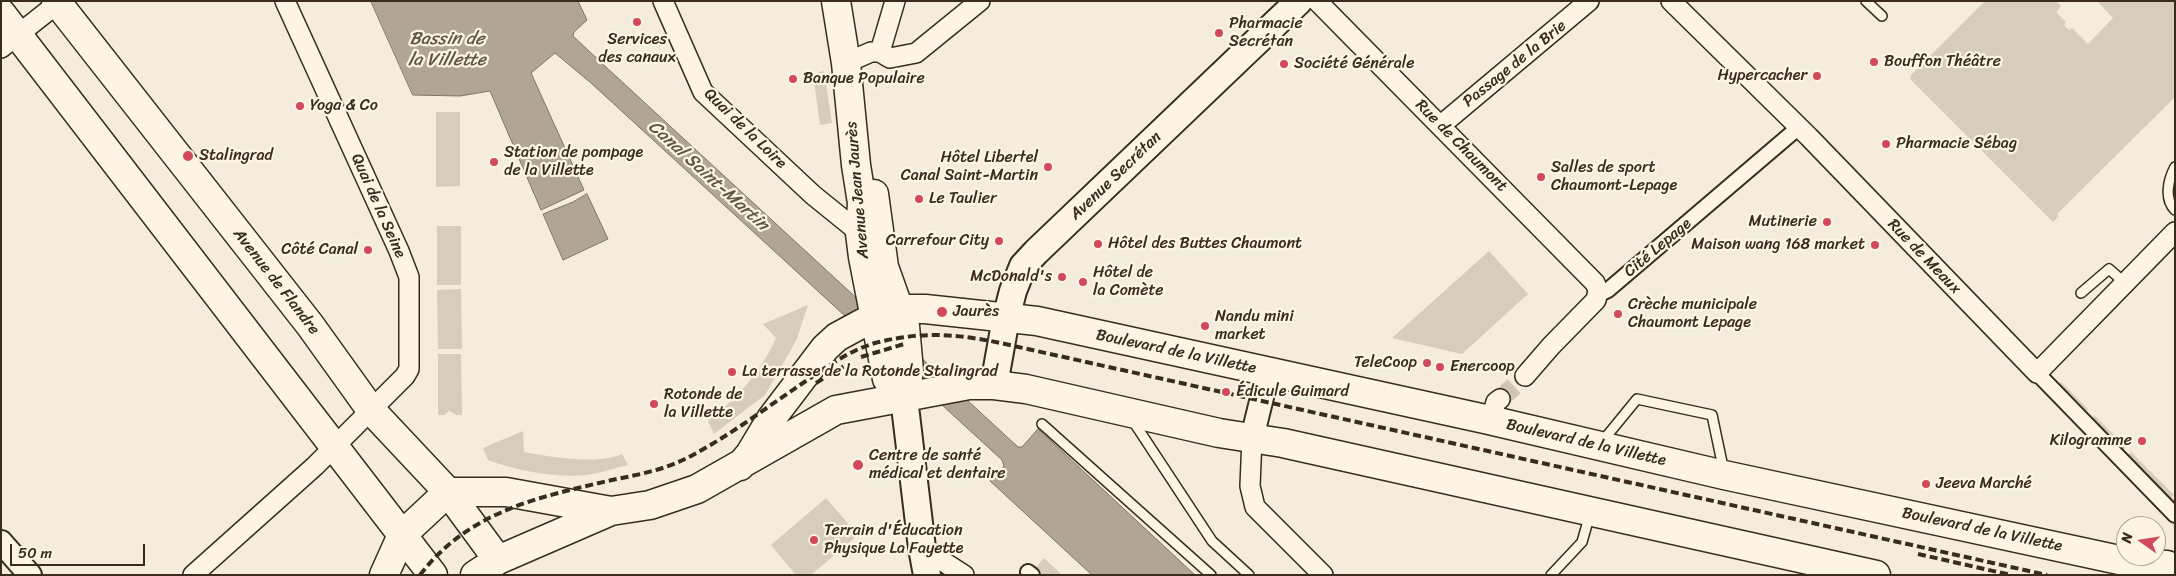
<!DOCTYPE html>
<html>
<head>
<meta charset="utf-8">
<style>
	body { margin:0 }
	#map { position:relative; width:2176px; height:576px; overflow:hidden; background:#f4eddd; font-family:Sriracha,sans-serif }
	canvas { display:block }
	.frame { position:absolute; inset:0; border:2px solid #3b2a1e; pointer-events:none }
	.north { position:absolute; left:2116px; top:516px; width:50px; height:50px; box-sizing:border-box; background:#fcf5e5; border:1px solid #afa495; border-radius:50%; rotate:283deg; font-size:14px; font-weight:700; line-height:20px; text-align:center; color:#3b2a1e }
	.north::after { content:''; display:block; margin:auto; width:18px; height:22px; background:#d1495b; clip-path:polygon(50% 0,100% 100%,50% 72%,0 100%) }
	.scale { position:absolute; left:10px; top:544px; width:135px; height:22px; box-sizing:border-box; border:2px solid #3b2a1e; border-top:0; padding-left:6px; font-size:15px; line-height:18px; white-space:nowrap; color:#3b2a1e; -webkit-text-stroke:4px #fcf5e5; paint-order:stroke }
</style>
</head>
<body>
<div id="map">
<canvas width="2176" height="576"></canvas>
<div class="frame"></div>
<div class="north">N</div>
<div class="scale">50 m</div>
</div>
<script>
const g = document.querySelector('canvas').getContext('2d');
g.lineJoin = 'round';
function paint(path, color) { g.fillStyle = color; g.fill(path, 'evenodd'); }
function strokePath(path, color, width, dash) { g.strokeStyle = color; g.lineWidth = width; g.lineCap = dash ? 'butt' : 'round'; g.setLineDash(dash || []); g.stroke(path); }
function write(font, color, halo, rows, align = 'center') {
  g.font = font + ' Sriracha,sans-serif'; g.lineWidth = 4.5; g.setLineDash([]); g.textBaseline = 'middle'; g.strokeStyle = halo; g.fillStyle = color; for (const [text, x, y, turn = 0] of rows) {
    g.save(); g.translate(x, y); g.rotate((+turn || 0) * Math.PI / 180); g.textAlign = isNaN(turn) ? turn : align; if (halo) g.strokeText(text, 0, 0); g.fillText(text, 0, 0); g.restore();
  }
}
paint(new Path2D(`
	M1985,1H2056L2061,6L2056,12L2066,22L2064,25L2069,30L2072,28L2088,44L2113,18L2097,1H2175V97L2057,214L2059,216L2053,222L1910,79L1911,75Z
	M824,71L832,123L820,125L813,74Z
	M436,112H460V186L436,187Z
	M437,226H461V285H437Z
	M1489,251L1528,294L1462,354L1392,338Z
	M461,289L462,349H438L437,290Z
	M808,305L796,341L765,395L714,434L708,421C737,398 761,372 776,338L763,324Z
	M438,354H461L462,415H456L449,411L444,415H438Z
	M2061,382L2088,409L2083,415L2056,387Z
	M2094,415L2126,447L2121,453L2090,421Z
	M523,431L524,452C551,457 597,465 622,454L628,465C615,468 601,473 587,475C557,478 516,471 488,460L483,448Z
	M2131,452L2174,495L2169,500L2125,457Z
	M826,498L858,535L811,575H796L771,545Z
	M1044,558L1062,575H1041L1034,570Z`), '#d6cdbd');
const water = new Path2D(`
	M371,1H578L587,20L574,32L573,36L606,67L1018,447H1022L1038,429L1195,575H1092L990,481L1004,466L1002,460L591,83L555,53L531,73L584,190L541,210L490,91L460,96L413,95Z
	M587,194L608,239L563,260L543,214L573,202Z`);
paint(water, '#b0a596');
strokePath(water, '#817466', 1);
strokePath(new Path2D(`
	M1500,399L1525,376`), '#cfc6b7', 19, [19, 9]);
const service = new Path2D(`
	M1866,1L1882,16
	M2175,167C2168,180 2164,199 2175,210
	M2081,293L2109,269L2125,283
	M1131,418L1212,541L1249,575
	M1042,424L1211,575
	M1601,443L1637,399L1712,415L1724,472
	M1551,575L1582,542L1590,514`);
const pedestrian = new Path2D(`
	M1598,295L1608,290L1799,127
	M2037,373L2175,515
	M1028,572L1032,575`);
const minor = new Path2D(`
	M663,1L703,92L813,195L860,233
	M1317,1L1595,283L1598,290L1596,300L1551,346L1525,376
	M1671,1L1809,137L2037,373L2175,232
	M1,48L58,3
	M880,52L890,58L916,53L980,1
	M880,52L895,1
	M846,63L871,52H880
	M1440,126L1589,1
	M1491,420L1496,402L1500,399
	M1252,438L1250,486L1255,507L1323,575
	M922,548L964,575
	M193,575L315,466L405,376L409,369V277L399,251L285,1`);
const tertiary = new Path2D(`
	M1252,438L1268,373
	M1,542L30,575`);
const secondary = new Path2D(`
	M994,385L1006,318L1013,291L1023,266L1036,252L1299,1
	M904,398L922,548L927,575`);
const primary = new Path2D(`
	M56,1L310,325L371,410L448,492L498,560
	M836,1L846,63L856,165L862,203L860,233L863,257L887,379L904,398
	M1,13L433,575
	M874,194L884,267L905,326L909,371L904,398
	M740,466L750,454L771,419L825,348L837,337L874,317L899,309H925L1037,321L1485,419L1724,475L2133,563L2167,565
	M448,492H506L611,511
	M384,575L402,535L448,492
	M475,575L498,560L611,511L650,505L697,489L836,410L969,385H994L1026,389L1219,433L1283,443L1876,575`);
strokePath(service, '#3b2a1e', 12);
strokePath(pedestrian, '#3b2a1e', 18);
strokePath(minor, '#3b2a1e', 22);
strokePath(tertiary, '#3b2a1e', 26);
strokePath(secondary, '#3b2a1e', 30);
strokePath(primary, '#3b2a1e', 31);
strokePath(service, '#fcf5e5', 9);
strokePath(pedestrian, '#fcf5e5', 14);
strokePath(minor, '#fcf5e5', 19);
strokePath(tertiary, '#fcf5e5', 22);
strokePath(secondary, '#fcf5e5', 26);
strokePath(primary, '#fcf5e5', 28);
strokePath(new Path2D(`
	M861,357L904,344
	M816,383L846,365
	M1918,554L2011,575
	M420,575C469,511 539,497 612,480C637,475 663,470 685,459C725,439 763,410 800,385C824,369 850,349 879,342C928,330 966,335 1014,346L2047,575`), '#3b2a1e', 4, [8, 4]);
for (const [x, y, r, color] of [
	[637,22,5,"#d1495b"],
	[1219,33,5,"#d1495b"],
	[1874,62,5,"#d1495b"],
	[1284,64,5,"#d1495b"],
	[1817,76,5,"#d1495b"],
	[793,79,5,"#d1495b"],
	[300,106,5,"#d1495b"],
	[1886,144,5,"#d1495b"],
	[188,156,6,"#d1495b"],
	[494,162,5,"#d1495b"],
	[1048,167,5,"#d1495b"],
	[1541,177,5,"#d1495b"],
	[919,199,5,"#d1495b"],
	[1827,222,5,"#d1495b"],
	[999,241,5,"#d1495b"],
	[1098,244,5,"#d1495b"],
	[1875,245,5,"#d1495b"],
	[368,250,5,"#d1495b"],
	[1062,277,5,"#d1495b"],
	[1083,282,5,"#d1495b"],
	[942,312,6,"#d1495b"],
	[1618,314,5,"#d1495b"],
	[1205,326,5,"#d1495b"],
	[1427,363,5,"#d1495b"],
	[1440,367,5,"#d1495b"],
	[732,372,5,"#d1495b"],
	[1226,392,5,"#d1495b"],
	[654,404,5,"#d1495b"],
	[2142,441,5,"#d1495b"],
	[858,465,6,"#d1495b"],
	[1926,484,5,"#d1495b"],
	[814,540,5,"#d1495b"]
]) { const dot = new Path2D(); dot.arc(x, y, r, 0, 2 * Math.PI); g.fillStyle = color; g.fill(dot); strokePath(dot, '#fcf5e5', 2); }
write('16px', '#3b2a1e', '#fcf5e5', [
	["Pharmacie",1229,24],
	["Secrétan",1229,42],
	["Services",637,40,"center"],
	["des canaux",637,58,"center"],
	["Bouffon Théâtre",1884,62],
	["Société Générale",1294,64],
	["Hypercacher",1807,76,"right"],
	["Banque Populaire",803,79],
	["Yoga & Co",310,106],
	["Pharmacie Sébag",1896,144],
	["Station de pompage",504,153],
	["de la Villette",504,171],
	["Stalingrad",199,156],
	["Hôtel Libertel",1038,158,"right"],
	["Canal Saint-Martin",1038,176,"right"],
	["Salles de sport",1551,168],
	["Chaumont-Lepage",1551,186],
	["Le Taulier",929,199],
	["Mutinerie",1817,222,"right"],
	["Carrefour City",989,241,"right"],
	["Hôtel des Buttes Chaumont",1108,244],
	["Maison wang 168 market",1865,245,"right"],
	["Côté Canal",358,250,"right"],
	["Hôtel de",1093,273],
	["la Comète",1093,291],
	["McDonald's",1052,277,"right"],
	["Crèche municipale",1628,305],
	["Chaumont Lepage",1628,323],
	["Jaurès",953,312],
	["Nandu mini",1215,317],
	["market",1215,335],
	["TeleCoop",1417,363,"right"],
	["Enercoop",1450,367],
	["La terrasse de la Rotonde Stalingrad",742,372],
	["Édicule Guimard",1236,392],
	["Rotonde de",664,395],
	["la Villette",664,413],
	["Kilogramme",2132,441,"right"],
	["Centre de santé",869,456],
	["médical et dentaire",869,474],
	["Jeeva Marché",1936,484],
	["Terrain d'Éducation",824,531],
	["Physique La Fayette",824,549]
], 'left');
write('16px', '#3b2a1e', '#fcf5e5', [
	["Passage de la Brie",1515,64,-39],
	["Quai de la Loire",745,129,44],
	["Rue de Chaumont",1461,146,45],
	["Avenue Secrétan",1116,176,-44],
	["Avenue Jean Jaurès",858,190,-95],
	["Quai de la Seine",378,206,66],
	["Cité Lepage",1658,248,-40],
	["Rue de Meaux",1924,257,46],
	["Avenue de Flandre",276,282,52],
	["Boulevard de la Villette",1176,352,12],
	["Boulevard de la Villette",1586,443,13],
	["Boulevard de la Villette",1982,530,12]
]);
write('italic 18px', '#645548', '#fcf5e5', [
	["Bassin de",447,39],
	["la Villette",447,60],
	["Canal Saint-Martin",708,176,42]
]);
</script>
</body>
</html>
